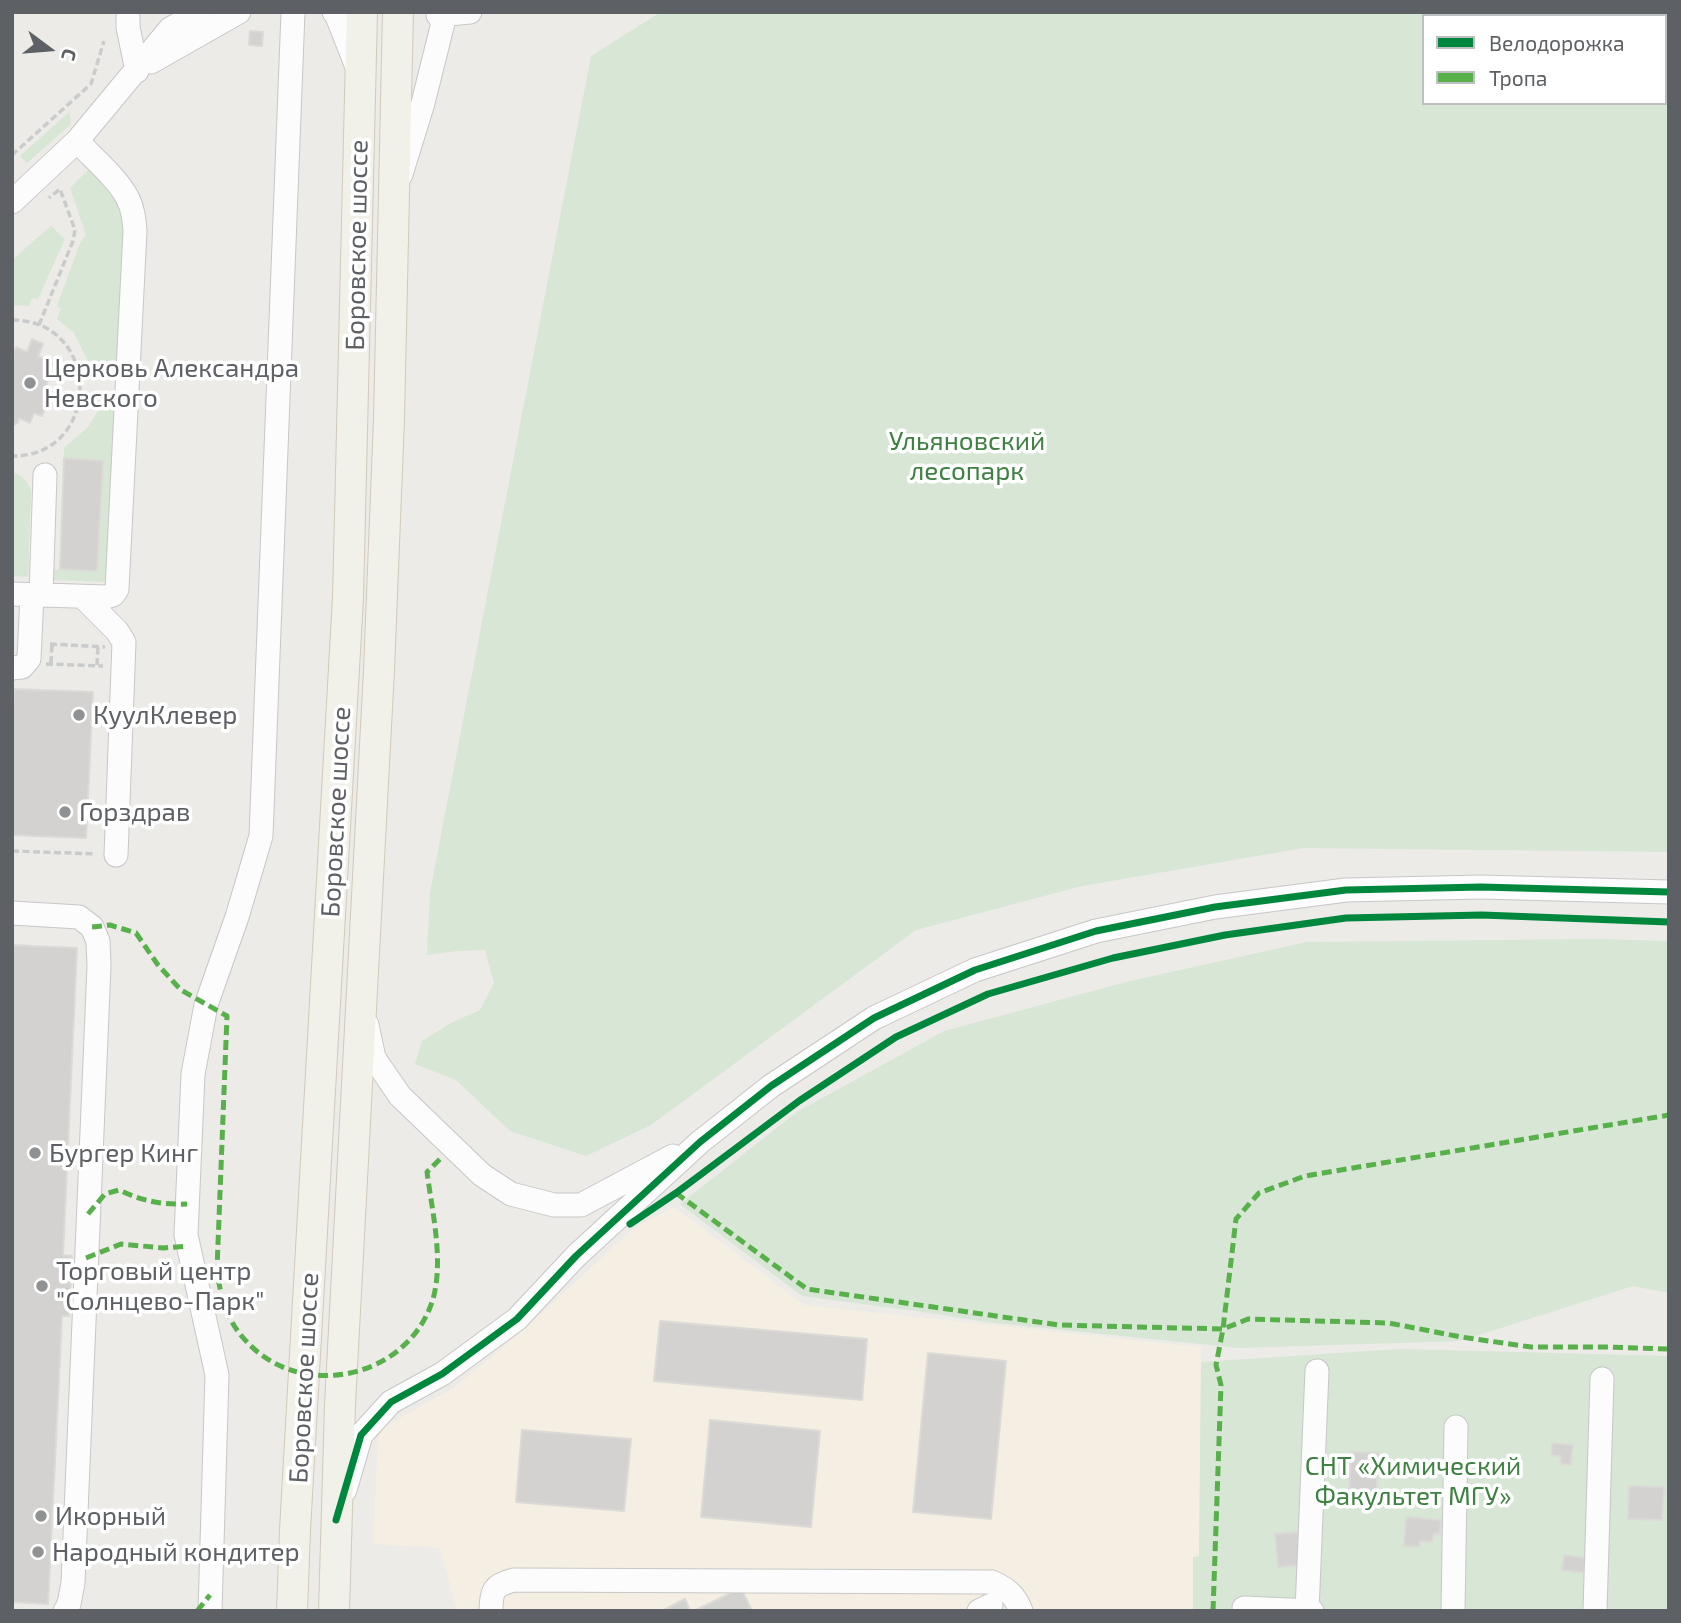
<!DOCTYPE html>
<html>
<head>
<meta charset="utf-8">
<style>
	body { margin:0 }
	#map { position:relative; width:1681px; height:1623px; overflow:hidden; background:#ecebe8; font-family:"Exo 2",sans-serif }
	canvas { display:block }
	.frame { position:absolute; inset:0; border:14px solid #5d6064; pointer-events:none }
	.legend { position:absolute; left:1422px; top:14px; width:245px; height:91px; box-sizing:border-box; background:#fff; border:2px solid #bebfc1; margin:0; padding:9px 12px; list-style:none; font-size:21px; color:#5d6064 }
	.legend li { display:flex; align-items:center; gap:14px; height:35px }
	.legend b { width:35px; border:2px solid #bebfc1 }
	.north { position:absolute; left:14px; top:14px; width:70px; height:70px; -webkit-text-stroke:5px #fff; paint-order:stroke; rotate:106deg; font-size:19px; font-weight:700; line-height:28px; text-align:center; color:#5d6064 }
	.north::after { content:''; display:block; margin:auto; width:24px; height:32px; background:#5d6064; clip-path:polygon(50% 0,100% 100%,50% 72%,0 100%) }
</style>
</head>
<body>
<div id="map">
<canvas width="1681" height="1623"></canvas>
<div class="frame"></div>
<ul class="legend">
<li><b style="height:9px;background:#00873e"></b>Велодорожка</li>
<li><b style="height:9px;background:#58b04a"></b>Тропа</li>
</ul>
<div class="north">С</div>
</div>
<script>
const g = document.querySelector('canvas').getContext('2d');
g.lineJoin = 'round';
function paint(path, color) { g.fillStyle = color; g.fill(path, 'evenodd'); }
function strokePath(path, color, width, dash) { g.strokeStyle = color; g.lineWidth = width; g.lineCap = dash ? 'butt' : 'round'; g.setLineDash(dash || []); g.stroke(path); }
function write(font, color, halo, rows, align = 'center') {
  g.font = font + ' "Exo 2",sans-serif'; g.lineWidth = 7; g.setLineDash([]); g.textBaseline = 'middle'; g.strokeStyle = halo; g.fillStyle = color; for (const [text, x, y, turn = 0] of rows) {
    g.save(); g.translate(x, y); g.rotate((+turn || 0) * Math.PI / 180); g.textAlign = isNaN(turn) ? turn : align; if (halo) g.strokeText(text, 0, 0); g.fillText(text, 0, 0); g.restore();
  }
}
paint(new Path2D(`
	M674,1207L804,1305L1201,1347L1199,1557H1193V1611H457L440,1548L373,1544L378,1440L380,1432L384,1427L455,1387L514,1338L637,1226Z`), '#f4efe2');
paint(new Path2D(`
	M661,12H1669V852L1304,848L1082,886L916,930L651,1125L586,1156L510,1131L456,1080L415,1064L422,1041L451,1023L480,1010L494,983L485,950L457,951L427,955L430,892L591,56ZM1424,16H1665V103H1424Z
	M69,112L71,124L27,163L20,156Z
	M90,168L106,181L125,211L121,372L95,381L89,363L74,333L57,319L61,309L57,306L80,243L86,235L70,188Z
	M51,226L65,239L38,299L32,298L29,306L12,305V260Z
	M101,406H117L109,582L50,580V569L97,571L103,461L64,458V448L88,427Z
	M12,472C22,475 27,480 31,490L28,577L12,576Z
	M1598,939L1669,941V1293L1633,1286L1460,1341L1239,1348L986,1322L930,1313L802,1296L680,1204L797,1112L944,1031L1130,981L1307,942Z
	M1400,1349L1669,1356V1611H1193V1557L1199,1556L1201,1362Z`), '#d7e6d5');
const building = new Path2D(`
	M250,31L263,32L262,46L249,45Z
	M32,339L43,344L38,356L52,363L46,376L49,378L45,388L52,392L42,416L34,413L30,423L19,418L18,422L12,427V357L16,347L27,352Z
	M64,458L103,461L97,571L60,569Z
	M14,689L93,692L86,838L12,835V725Z
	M12,945L77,948L63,1255L72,1256L69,1316H62L48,1604L12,1602Z
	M660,1321L867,1339L862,1400L654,1381Z
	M928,1353L1006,1361L991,1519L913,1512Z
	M710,1420L820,1431L811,1527L701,1517Z
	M522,1430L631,1439L624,1511L516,1502Z
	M1552,1443L1573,1445L1571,1465L1560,1464L1561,1456L1551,1455Z
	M1351,1452L1379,1453L1376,1496L1349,1495Z
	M1629,1486L1664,1487L1662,1520L1628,1519Z
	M1406,1517L1441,1520L1440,1534L1434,1533L1432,1542L1420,1541L1419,1547L1404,1546Z
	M1300,1532L1303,1565L1278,1567L1275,1534Z
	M1564,1555L1586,1558L1584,1573L1562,1570Z
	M741,1588L752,1611H694Z
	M685,1599L690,1611H662Z`);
paint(building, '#d3d2d0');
strokePath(building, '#dbdad7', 2);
const minor = new Path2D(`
	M128,12V27L137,71
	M334,12L337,16L357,67
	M438,12V15L470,12
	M151,62L239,12
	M401,174L423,103L445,15
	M12,202L77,141L170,29L200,12
	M12,594L106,597L113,595L117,589L135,231C134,219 133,208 127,197C116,177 93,158 77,141
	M41,595L45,475
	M83,597L117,631L124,642L116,855
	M12,668L22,667L29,659L32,595
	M12,913L79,917L92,927L98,941L99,966L73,1583L69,1604L65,1611
	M367,1025L374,1058L400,1096L482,1175L511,1194L554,1205H581L673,1156
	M345,1490L361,1435L391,1402L442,1374L517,1319L576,1256L700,1142L771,1086L874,1018L975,970L1096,931L1215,907L1346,890L1481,887L1669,892
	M1244,1608L1312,1611
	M210,1611L217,1375L186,1235L193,1074L206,1005L237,917L261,836L293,12
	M491,1611C491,1590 494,1585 514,1580L992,1582C1007,1589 1015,1595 1021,1611
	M979,1611L991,1605
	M1307,1611L1317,1371
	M1453,1611L1456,1427
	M1595,1611L1602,1379`);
const major = new Path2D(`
	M292,1611L295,1530L348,598L362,12
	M334,1611L340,1405L379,670L389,419L398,12`);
strokePath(minor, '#c7c7c7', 25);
strokePath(major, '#d1cab9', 32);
strokePath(new Path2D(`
	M12,155L91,84L104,41
	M12,320C103,320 102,457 12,456
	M39,325L73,241L75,230L60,189L49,198
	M50,644L105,647
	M51,663L52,644
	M46,664L103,666
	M97,665L98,646
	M12,851L96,854`), '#c9cccb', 3.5, [7, 3.5]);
strokePath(minor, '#fcfcfc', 23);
strokePath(major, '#f1f0e9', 30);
strokePath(new Path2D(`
	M92,927L110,925L136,933L158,965L181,990L227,1016L217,1269C220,1296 227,1322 247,1342C303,1402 409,1378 433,1299C444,1260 432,1211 427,1172L442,1157
	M676,1193L807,1289L1059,1325L1223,1329L1248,1319L1389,1323L1461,1337L1531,1347H1609L1669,1349
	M88,1214L105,1194L119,1190C142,1201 162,1205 187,1204
	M86,1258L121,1244L163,1248L188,1246
	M197,1611L210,1595
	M1213,1611L1221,1385L1216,1365L1223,1329L1236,1219L1259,1193L1305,1176L1669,1115`), '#58b04a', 5, [10, 5]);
strokePath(new Path2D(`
	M630,1224L676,1193L799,1101L896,1037L988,994L1113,958L1225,935L1346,918L1482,915L1669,922
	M336,1520L361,1435L391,1402L442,1374L517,1319L576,1256L700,1142L771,1086L874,1018L975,970L1096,931L1215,907L1346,890L1481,887L1669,892`), '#00873e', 7);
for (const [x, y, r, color] of [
	[30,383,7,"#8f9192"],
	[79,715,7,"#8f9192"],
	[65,812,7,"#8f9192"],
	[35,1153,7,"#8f9192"],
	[42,1286,7,"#8f9192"],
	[41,1516,7,"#8f9192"],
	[38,1552,7,"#8f9192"]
]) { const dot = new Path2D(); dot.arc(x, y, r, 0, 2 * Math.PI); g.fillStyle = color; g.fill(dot); strokePath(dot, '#fff', 2.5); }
write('26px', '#5d6064', '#fff', [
	["Боровское шоссе",357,245,-89],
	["Боровское шоссе",336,812,-87],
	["Боровское шоссе",304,1378,-87]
]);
write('26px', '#5d6064', '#fff', [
	["Церковь Александра",44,368],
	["Невского",44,398],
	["КуулКлевер",93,715],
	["Горздрав",79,812],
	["Бургер Кинг",49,1153],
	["Торговый центр",56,1271],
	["\"Солнцево-Парк\"",56,1301],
	["Икорный",55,1516],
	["Народный кондитер",52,1552]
], 'left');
write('26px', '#3f8142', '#fff', [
	["Ульяновский",967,441],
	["лесопарк",967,471],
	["СНТ «Химический",1413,1466],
	["Факультет МГУ»",1413,1496]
]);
</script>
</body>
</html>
